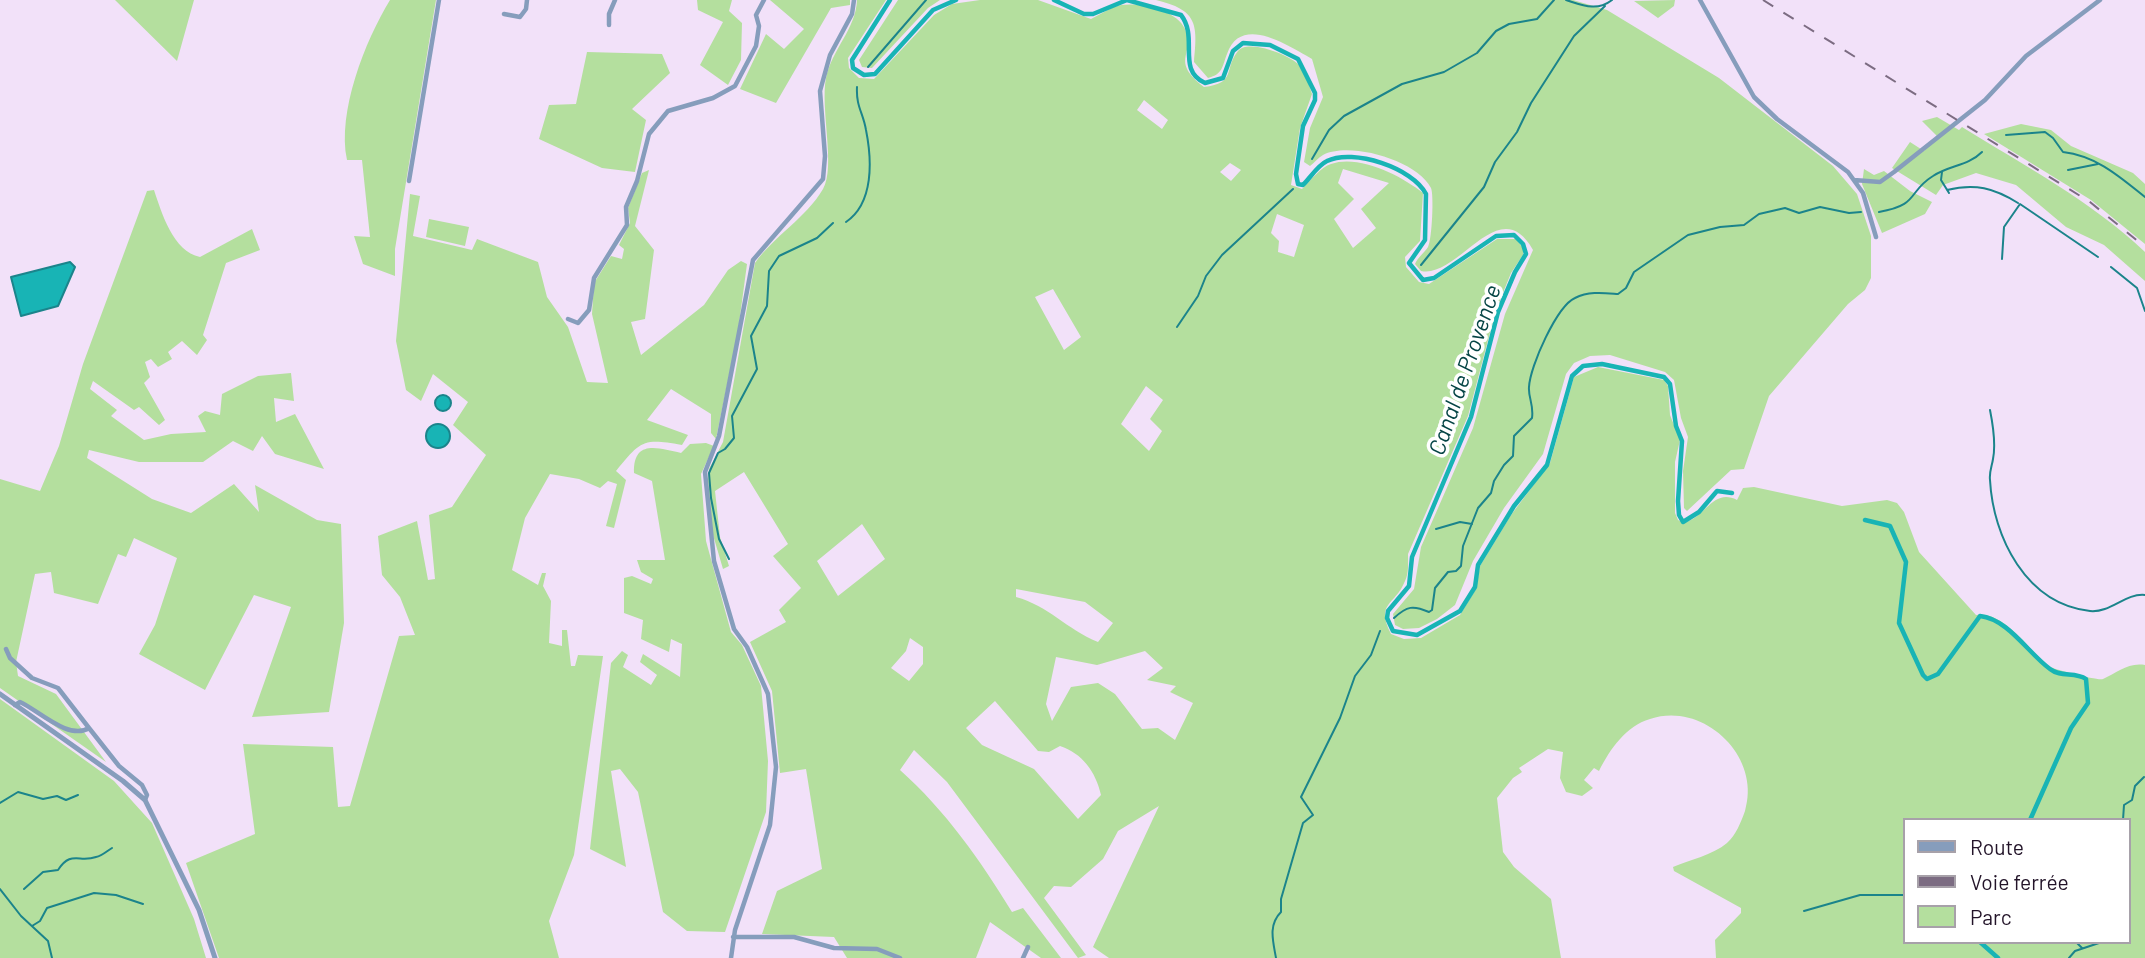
<!DOCTYPE html>
<html>
<head>
<meta charset="utf-8">
<style>
	body { margin:0 }
	#map { position:relative; width:2145px; height:958px; overflow:hidden; background:#f2e1f9; font-family:Barlow,sans-serif }
	canvas { display:block }
	.legend { position:absolute; left:1903px; top:818px; width:228px; height:126px; box-sizing:border-box; background:#fff; border:2px solid #a7a1a9; margin:0; padding:9px 12px; list-style:none; font-size:21px; color:#231429 }
	.legend li { display:flex; align-items:center; gap:14px; height:35px }
	.legend b { width:35px; border:2px solid #a7a1a9 }
</style>
</head>
<body>
<div id="map">
<canvas width="2145" height="958"></canvas>
<ul class="legend">
<li><b style="height:9px;background:#869dbc"></b>Route</li>
<li><b style="height:9px;background:#7c6c82"></b>Voie ferrée</li>
<li><b style="height:19px;background:#b4df9e"></b>Parc</li>
</ul>
</div>
<script>
const g = document.querySelector('canvas').getContext('2d');
g.lineJoin = 'round';
function paint(path, color) { g.fillStyle = color; g.fill(path, 'evenodd'); }
function strokePath(path, color, width, dash) { g.strokeStyle = color; g.lineWidth = width; g.lineCap = dash ? 'butt' : 'round'; g.setLineDash(dash || []); g.stroke(path); }
function write(font, color, halo, rows, align = 'center') {
  g.font = font + ' Barlow,sans-serif'; g.lineWidth = 7; g.setLineDash([]); g.textBaseline = 'middle'; g.strokeStyle = halo; g.fillStyle = color; for (const [text, x, y, turn = 0] of rows) {
    g.save(); g.translate(x, y); g.rotate((+turn || 0) * Math.PI / 180); g.textAlign = isNaN(turn) ? turn : align; if (halo) g.strokeText(text, 0, 0); g.fillText(text, 0, 0); g.restore();
  }
}
paint(new Path2D(`
	M115,0H194L177,61Z
	M390,0H436L395,249V276L363,264L354,236L370,237L362,160H347C337,112 365,41 390,0Z
	M697,0H732L729,11L742,23L741,60L728,85L700,65L723,22L698,10Z
	M770,0H850V5L831,8L776,103L740,89L766,34L784,49L804,29Z
	M857,0H886L848,58L849,68L859,78L874,79L934,15L952,4L980,0H1038L1091,19C1101,14 1111,7 1121,5C1140,2 1177,10 1185,29C1196,55 1169,60 1204,87C1237,83 1223,70 1238,51C1248,38 1294,56 1302,68C1307,75 1309,86 1312,94L1300,128L1291,185L1302,189C1310,181 1321,167 1331,164C1359,154 1402,176 1423,193L1420,241L1405,257L1406,267L1419,282L1429,284L1497,239H1516L1523,248V255L1511,273L1496,310L1468,416L1408,554C1408,563 1409,573 1405,581C1395,606 1375,602 1391,634L1404,639L1421,638L1460,615L1476,589L1480,566L1511,515L1550,463L1574,377L1598,367L1664,380L1668,386L1670,415L1680,440L1675,462V513L1678,520L1684,523C1706,517 1713,488 1737,500L1743,488L1754,487L1842,506L1887,500L1897,503L1904,512L1919,552L1976,615C2003,609 2030,652 2050,667C2057,670 2098,681 2103,679C2117,673 2128,662 2145,665V958H1716L1715,940L1741,913V908L1674,871L1673,867C1689,860 1713,855 1727,843C1736,835 1741,822 1745,811C1762,757 1704,701 1650,719C1626,726 1610,749 1599,771L1594,768L1584,780L1593,788L1582,796L1566,792L1560,778L1563,752L1548,749L1519,768L1522,772L1513,778L1497,798L1503,852L1514,867L1551,899L1561,958H1109L1093,947L1159,806L1118,831L1103,859L1071,887L1054,886L1044,898L1086,955L1078,958L947,782L914,750L900,770C945,810 981,861 1012,912L1023,908L1061,958H1041L990,922L976,958H847L834,937L762,934L777,891L822,869L806,769L780,773L772,691L750,642L786,622L779,610L801,588L773,556L788,544L744,472L715,491L720,537L729,566L723,569L711,528L708,482L709,469L723,442L755,263C774,236 806,218 823,189C836,167 820,109 826,78C832,49 856,29 857,0ZM1144,100L1168,120L1162,129L1137,110ZM1230,163L1241,170L1231,181L1220,172ZM1343,169L1389,183L1361,209L1376,228L1353,248L1334,219L1354,199L1338,183ZM1277,214L1304,225L1294,257L1278,252L1279,241L1271,233ZM1053,289L1081,337L1064,350L1035,297ZM1146,386L1163,400L1150,419L1162,431L1149,451L1121,424ZM862,524L885,559L838,596L817,561ZM1016,589L1085,602L1113,623L1098,642C1066,629 1049,606 1016,597ZM910,638L923,647V664L909,681L891,668L906,651ZM1145,651L1163,668L1147,680L1176,686L1170,692L1193,703L1175,740L1158,728L1142,729L1115,694L1098,683L1071,687L1052,721L1046,704L1056,657L1097,665ZM995,701L1038,751L1049,752L1060,746C1082,753 1096,772 1101,795L1078,819L1034,769L982,745L966,728ZM1905,820H2129V942H1905Z
	M898,0H940L928,8L872,68L862,67L859,60Z
	M1156,0H1573L1607,10L1719,78L1833,166L1857,194L1871,236V278L1865,290L1848,304L1769,396L1744,469L1731,470L1687,511L1684,508L1683,471L1688,437L1681,418L1674,380L1665,372L1610,355L1590,356L1574,363L1566,374L1543,454L1504,508L1473,561L1455,605L1437,619L1419,628L1403,629L1395,625L1393,614L1414,589L1421,547L1473,428L1505,314L1533,250C1499,190 1459,279 1421,271L1415,264C1418,257 1424,253 1428,247C1432,239 1434,195 1431,188C1417,160 1349,141 1323,155C1318,158 1314,163 1310,166L1304,162L1310,128L1323,97L1312,59C1290,47 1241,13 1227,54C1222,67 1223,74 1208,78L1194,62C1198,23 1197,10 1156,0Z
	M1675,0L1674,6L1658,18L1634,1Z
	M587,52L662,54L670,73L632,109L646,120L635,172L602,168L539,139L549,105L576,104Z
	M1937,117L1959,130L1962,127C2025,166 2091,201 2145,252V281L2104,245L2066,227L2016,185L1976,173L1943,185L1936,195L1892,168L1910,142L1924,151L1937,136L1922,121Z
	M2021,124L2051,130L2071,146L2133,173L2145,184V244L2091,200L1984,134Z
	M1864,169L1874,175L1884,171L1910,191L1932,202L1925,214L1882,233L1862,184Z
	M649,170L635,226L654,250L645,319L631,322L641,355L704,305L728,270L741,261L747,264L738,331L716,439L711,433V414L671,389L647,420L688,435L682,445C642,438 641,441 616,471L626,480L614,528L606,526L617,484L608,481L600,488L579,479L550,474L525,518L512,570L538,585L542,573H546L543,586L551,601L549,643L562,646V630H567L571,666H575L578,655L603,656L574,855L549,921L559,958H219L186,863L255,834L243,744L333,747L338,807L350,806L399,636L415,635L400,597L382,575L378,536L417,521L428,580L435,579L429,515L452,507L486,455L453,425L468,402L433,374L421,401L406,390L396,341L410,194L420,196L413,236L472,250L477,239L538,262L547,297L568,327L587,382L608,383L592,314L594,283L611,256L622,259L624,249L619,245L630,223L628,208L642,173Z
	M154,190C162,214 173,251 200,257L252,229L260,250L226,263L203,335L207,340L197,355L182,341L168,352L172,359L158,367L151,359L145,362L150,377L144,383L165,420L159,425L139,407L134,410L93,381L90,389L117,410L111,416L144,440L171,434L206,432L198,416L205,411L220,415L222,394L258,376L291,373L294,401L274,398L276,422L295,414L324,469L275,454L262,436L253,451L233,441L203,462H139L89,450L87,458L152,499L191,513L234,484L259,512L255,485L317,520L341,524L344,623L329,712L252,717L291,607L254,595L205,690L139,654L155,625L177,558L134,538L126,557L118,554L98,604L54,593L51,572L35,574L16,662L18,676L56,694L106,762L0,688V479L40,491L59,446L83,364L147,191Z
	M429,219L469,227L465,246L426,237Z
	M706,443L714,446L701,474L706,541L731,632L742,645L761,686L768,761L766,812L725,932L687,931L663,912L638,792L620,769L611,771L626,867L590,849L611,663L622,651L628,655L623,667L651,685L657,675L640,662L643,654L680,677L682,644L671,639L669,652L641,639L643,620L624,613V578L632,576L651,584L653,579L641,572L637,560H665L652,481L634,473C633,439 658,448 681,453L690,444Z
	M0,699L114,781L152,823L194,919L206,958H0Z`), '#b4df9e');
const water = new Path2D(`
	M70,262L75,267L58,306L21,316L11,277Z
	M435 403a8 8 0 1 1 16 0a8 8 0 1 1-16 0Z
	M426 436a12 12 0 1 1 24 0a12 12 0 1 1-24 0Z`);
paint(water, '#18b4b5');
strokePath(water, '#1b848b', 2);
strokePath(new Path2D(`
	M1566,0C1582,5 1597,12 1612,0
	M868,67L926,0
	M2006,135L2045,132L2053,138L2063,152C2097,156 2120,177 2145,197
	M1312,159L1329,130L1344,116L1402,84L1444,72L1477,53L1496,31L1509,24L1537,19L1554,0
	M2068,170L2098,164
	M1942,172L1941,180L1949,193
	M1947,190C1975,183 1994,188 2018,203
	M1879,212C1920,205 1907,192 1933,176C1950,165 1968,166 1982,152
	M846,222C874,203 872,160 866,130C863,112 856,107 857,87
	M2002,259L2004,227L2020,204L2098,257
	M1421,265L1484,187L1495,162L1517,132L1531,103L1574,36L1605,6
	M2111,267L2137,288L2145,311
	M1177,327L1198,296L1206,276L1222,255L1293,189
	M1990,410C1993,425 1996,444 1993,459C1992,466 1989,472 1990,480C1993,537 2026,604 2090,611C2111,613 2125,593 2145,595
	M1436,529L1460,522L1472,524
	M729,559L719,539L711,498L709,473L718,453L725,449L734,438L732,416L757,369L751,336L767,306L769,271L779,256L817,238L833,223
	M1394,618C1407,606 1413,605 1429,612L1432,610L1435,588L1448,572L1456,571L1461,566L1463,546L1478,508L1491,493L1494,481L1504,465L1513,456L1514,436L1532,418C1534,405 1528,397 1529,387C1530,366 1557,306 1575,298C1589,291 1604,293 1618,294L1626,288L1634,272L1688,235L1720,227L1744,225L1759,214L1785,208L1799,213L1820,207L1849,213L1861,212
	M0,803L18,792L43,799L57,796L66,800L78,795
	M2123,820L2124,805L2132,800L2135,786L2144,777
	M0,889L21,916L48,941L52,958
	M24,889L43,872L58,870C71,850 79,863 96,857C102,856 107,851 112,848
	M1804,911L1860,895H1905
	M32,926L40,921L47,908L94,893L116,895L143,904
	M2076,942L2082,948
	M1276,958C1273,941 1268,925 1281,912V899L1303,823L1313,815L1301,797L1340,718L1355,676L1371,655L1380,631
	M2069,958L2075,951L2102,942`), '#1b848b', 2);
strokePath(new Path2D(`
	M890,0L852,60L853,68L864,75L875,74L933,10L956,0
	M1054,0L1084,14H1093L1127,0L1181,15C1199,38 1176,70 1205,83L1223,78L1233,51L1243,43L1270,45L1298,59L1315,93V100L1303,126L1296,174L1298,184L1303,185C1310,178 1318,165 1327,161C1353,148 1413,168 1426,194L1425,240L1409,263L1423,280L1434,278L1496,236L1514,235L1523,244L1526,254L1515,272L1498,312L1471,417L1412,557L1409,586L1388,611L1387,618L1393,631L1417,635L1460,611L1475,587L1478,565L1514,506L1547,465L1572,376L1583,366L1602,364L1664,377L1670,384L1676,426L1682,441L1678,501L1679,515L1683,522L1699,512L1717,491L1732,493
	M1865,520L1890,526L1906,562L1899,623L1923,675L1927,679L1938,674L1980,616C2008,619 2028,653 2050,669C2061,678 2075,671 2086,679L2088,703L2071,728L2030,820
	M1980,942L1998,958`), '#18b4b5', 4.5);
strokePath(new Path2D(`
	M1700,0L1754,97L1777,119L1848,172L1863,193L1876,237
	M504,14L520,17L526,9L527,0
	M609,25V14L615,0
	M1854,180L1880,182L1894,172L1985,100L2026,56L2100,0
	M409,181L439,0
	M568,319L578,323L589,310L594,278L627,225L626,207L637,181L649,134L668,111L713,98L735,86L756,46L759,26L756,15L764,0
	M6,649L10,658L32,678L58,688L89,728
	M15,705L20,702C38,710 69,741 89,728L119,766L142,785L147,795L145,800
	M733,937H794L834,948L877,949L900,958
	M731,958L735,930L770,825L776,767L768,694L747,647L734,629L714,561L705,472L719,436L753,260L823,179L825,156L820,91L830,55L852,14L854,0
	M1023,958L1028,947`), '#869dbc', 4.5);
strokePath(new Path2D(`
	M0,694L123,781L145,800L199,910L215,958`), '#869dbc', 5);
strokePath(new Path2D(`
	M1763,0L2090,202L2145,247`), '#7c6c82', 2, [12, 12]);
write('italic 23px', '#054545', '#fff', [
	["Canal de Provence",1465,370,-71]
]);
</script>
</body>
</html>
